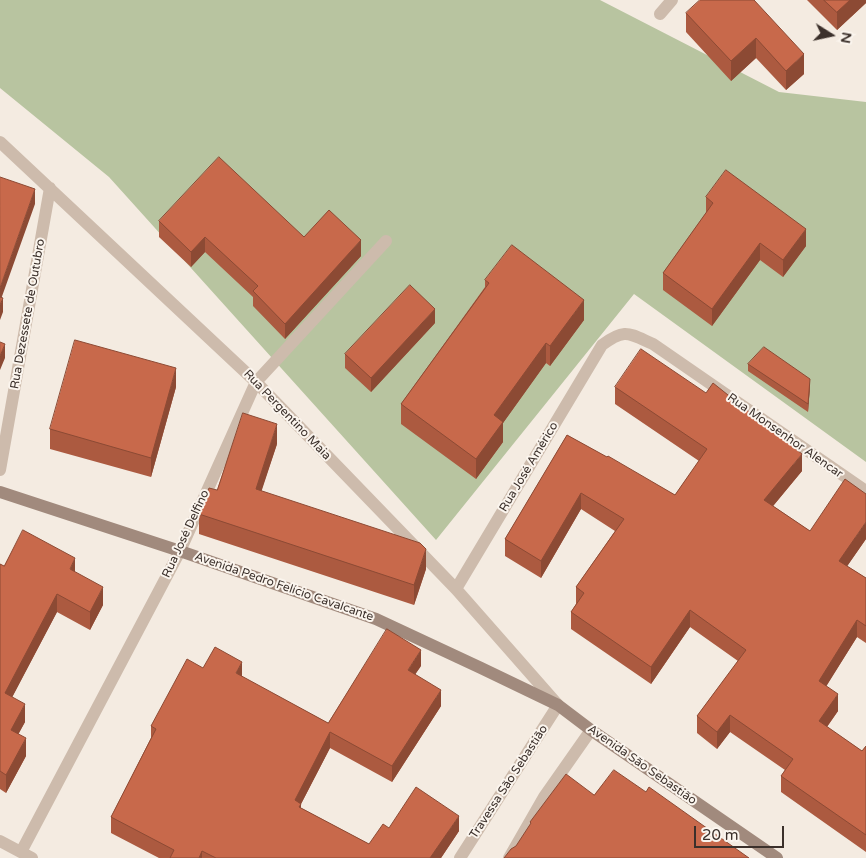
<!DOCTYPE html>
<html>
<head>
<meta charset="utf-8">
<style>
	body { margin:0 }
	#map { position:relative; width:866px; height:858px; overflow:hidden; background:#f4ebe1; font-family:"Varela Round",sans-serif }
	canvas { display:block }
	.north { position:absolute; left:806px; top:10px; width:50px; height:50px; -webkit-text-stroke:4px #fbf5ee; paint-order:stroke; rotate:100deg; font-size:14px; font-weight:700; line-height:20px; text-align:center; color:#3b302b }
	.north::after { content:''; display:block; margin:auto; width:18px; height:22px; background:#3b302b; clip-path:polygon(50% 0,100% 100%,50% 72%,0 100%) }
	.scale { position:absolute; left:694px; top:826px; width:90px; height:22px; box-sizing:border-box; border:2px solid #3b302b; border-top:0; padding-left:6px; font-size:15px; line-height:18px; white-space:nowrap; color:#3b302b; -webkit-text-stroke:4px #fbf5ee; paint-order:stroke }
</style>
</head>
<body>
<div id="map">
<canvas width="866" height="858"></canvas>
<div class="north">N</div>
<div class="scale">20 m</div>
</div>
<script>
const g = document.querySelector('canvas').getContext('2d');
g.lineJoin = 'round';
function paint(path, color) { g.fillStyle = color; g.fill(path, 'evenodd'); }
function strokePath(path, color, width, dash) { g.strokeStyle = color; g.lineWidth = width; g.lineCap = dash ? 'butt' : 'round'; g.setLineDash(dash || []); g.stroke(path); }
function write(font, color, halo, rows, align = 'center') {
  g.font = font + ' "Varela Round",sans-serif'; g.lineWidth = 4; g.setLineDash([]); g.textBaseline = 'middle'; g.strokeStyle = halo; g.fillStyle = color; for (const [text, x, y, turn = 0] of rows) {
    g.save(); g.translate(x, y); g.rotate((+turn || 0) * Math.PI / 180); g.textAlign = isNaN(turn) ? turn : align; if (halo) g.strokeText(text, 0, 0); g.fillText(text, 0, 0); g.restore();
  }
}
paint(new Path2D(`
	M0,0H600L779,92L866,102V462L634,294L436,540L109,177L0,88Z`), '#b8c4a0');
strokePath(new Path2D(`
	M660,14L672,0
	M0,142L256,382L456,589L558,705L460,858
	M0,470L50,188
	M456,589L602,345C625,328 628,333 653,344L866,491
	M0,841L32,858
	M21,852L180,551L256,382L386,241
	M509,858L544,797L591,730`), '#cdbbac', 12);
strokePath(new Path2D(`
	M0,492L180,551L376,619L481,668L558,705L591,730L777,858`), '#a18a7d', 12);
paint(new Path2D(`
	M754,0L804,74L786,90L756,58L731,81L686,32V13Z
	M807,0H866V3L837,30Z
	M706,197L806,246L783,277L760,260L712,326L663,290V273L706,213Z
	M159,221L304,237L361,256L285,339L253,306V297L205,252L191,267L159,237Z
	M485,280L584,320L550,366L546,363L503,423V442L476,479L401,424V404L485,287Z
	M435,323L371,392L345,368V354Z
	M748,364L810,386L808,412L748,371Z
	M176,387L151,477L50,449V429Z
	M615,387L802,471L773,506L810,531L866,539L847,566L866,578V643L857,637L826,686L838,711L827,727L862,751L866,746V852L781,792V776L785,770L730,732L717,749L697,733V716L738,661L690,627L651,684L571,629V612L576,604V587L615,531L581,509L541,578L505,556V539L567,435L675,495L699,461L615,404Z
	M277,444L261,491L426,569L414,605L199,534V514L217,490Z
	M0,564L4,566L75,572L103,605L90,630L57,612L12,697L25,722L18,734L26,756L6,793L0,789Z
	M421,666L415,674L441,706L392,782L330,748L301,804V808L369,844L389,828L459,831L441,858H159L111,833V817L151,738V726L203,668L242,677L328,723Z`), '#ac5a40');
paint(new Path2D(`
	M850,0H866V3L837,30V12Z
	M756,38V58L731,81V61Z
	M804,54V74L786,90V71Z
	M35,189V204L0,302V288Z
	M806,229V246L783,277V260Z
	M205,237V252L191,267V252Z
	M361,240V256L285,339V324Z
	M760,243V260L712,326V309Z
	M3,298V312L0,320V305Z
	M584,300V320L550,366V346Z
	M435,309V323L371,392V378Z
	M546,343V363L503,423V442L476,479V459L494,415Z
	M5,344V358L0,370V356Z
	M176,368V387L151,477V458Z
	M810,379V386L808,412V404Z
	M277,424V444L256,508V489Z
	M802,454V471L764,517V500Z
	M581,493V509L541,578V561Z
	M866,522V539L839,578V561Z
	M426,549V569L414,605V585Z
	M75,558V576L70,569Z
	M103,587V605L90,630V612Z
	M57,594V612L5,711V693Z
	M690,610V627L651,684V667Z
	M857,620V637L819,698V681Z
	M421,650V666L408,685V670Z
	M242,662V678L236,673Z
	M441,690V706L392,782V766Z
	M838,694V711L819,738V721Z
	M25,704V722L11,748V730Z
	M730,715V732L717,749V732Z
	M330,732V748L301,804V819L295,800Z
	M26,738V756L6,793V775Z
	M459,816V831L441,858H430Z
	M202,851V858H199Z`), '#8c4a34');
const building = new Path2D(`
	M700,0H754L804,54L786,71L756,38L731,61L686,13Z
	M824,0H850L837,12Z
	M219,157L304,237L329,210L361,240L285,324L253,291L258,286L205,237L191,252L159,221Z
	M726,170L806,229L783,260L760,243L712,309L663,273L713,203L706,197Z
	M0,177L35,189L0,288Z
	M512,245L584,300L550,346L546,343L494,415L503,422L476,459L401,404L489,283L485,280Z
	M410,285L435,309L371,378L345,354Z
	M0,297L3,298L0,305Z
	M75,340L176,368L151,458L50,429Z
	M0,342L5,344L0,356Z
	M764,347L810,379L808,404L748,364Z
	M641,349L706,393L713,383L802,454L764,500L810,531L845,479L866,494V522L839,561L866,578V626L857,620L819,681L838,694L819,721L862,751L866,746V835L781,776L793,759L730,715L717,732L697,716L746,650L690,610L651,667L571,612L584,593L576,587L624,519L581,493L541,561L505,539L567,435L607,457L608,456L675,495L707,449L615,387Z
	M243,413L277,424L256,489L420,543L426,549L414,585L199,514L209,488L217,490Z
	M23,530L75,558L70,569L103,587L90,612L57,594L5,693L25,704L11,730L26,738L6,775L0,771V564L4,566Z
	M387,629L421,650L408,670L441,690L392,766L330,732L295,800L301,804L299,807L369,844L383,824L389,828L416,787L459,816L430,858H216L202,851L199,858H170L174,850L111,817L156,729L151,726L187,659L203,668L215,647L242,662L236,673L328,723Z
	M614,770L646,792L649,787L749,858H504L511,849L516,846L531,823L530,822L566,774L594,795Z`);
paint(building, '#c8694b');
strokePath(building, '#8c4a34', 1);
write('12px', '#3b302b', '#fbf5ee', [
	["Rua Dezessete de Outubro",28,314,-80],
	["Rua Pergentino Maia",287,415,46],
	["Rua Monsenhor Alencar",785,436,35],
	["Rua José Américo",529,467,-59],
	["Rua José Delfino",186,534,-65],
	["Avenida Pedro Felício Cavalcante",284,587,19],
	["Avenida São Sebastião",642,765,35],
	["Travessa São Sebastião",509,782,-57]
]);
</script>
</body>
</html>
